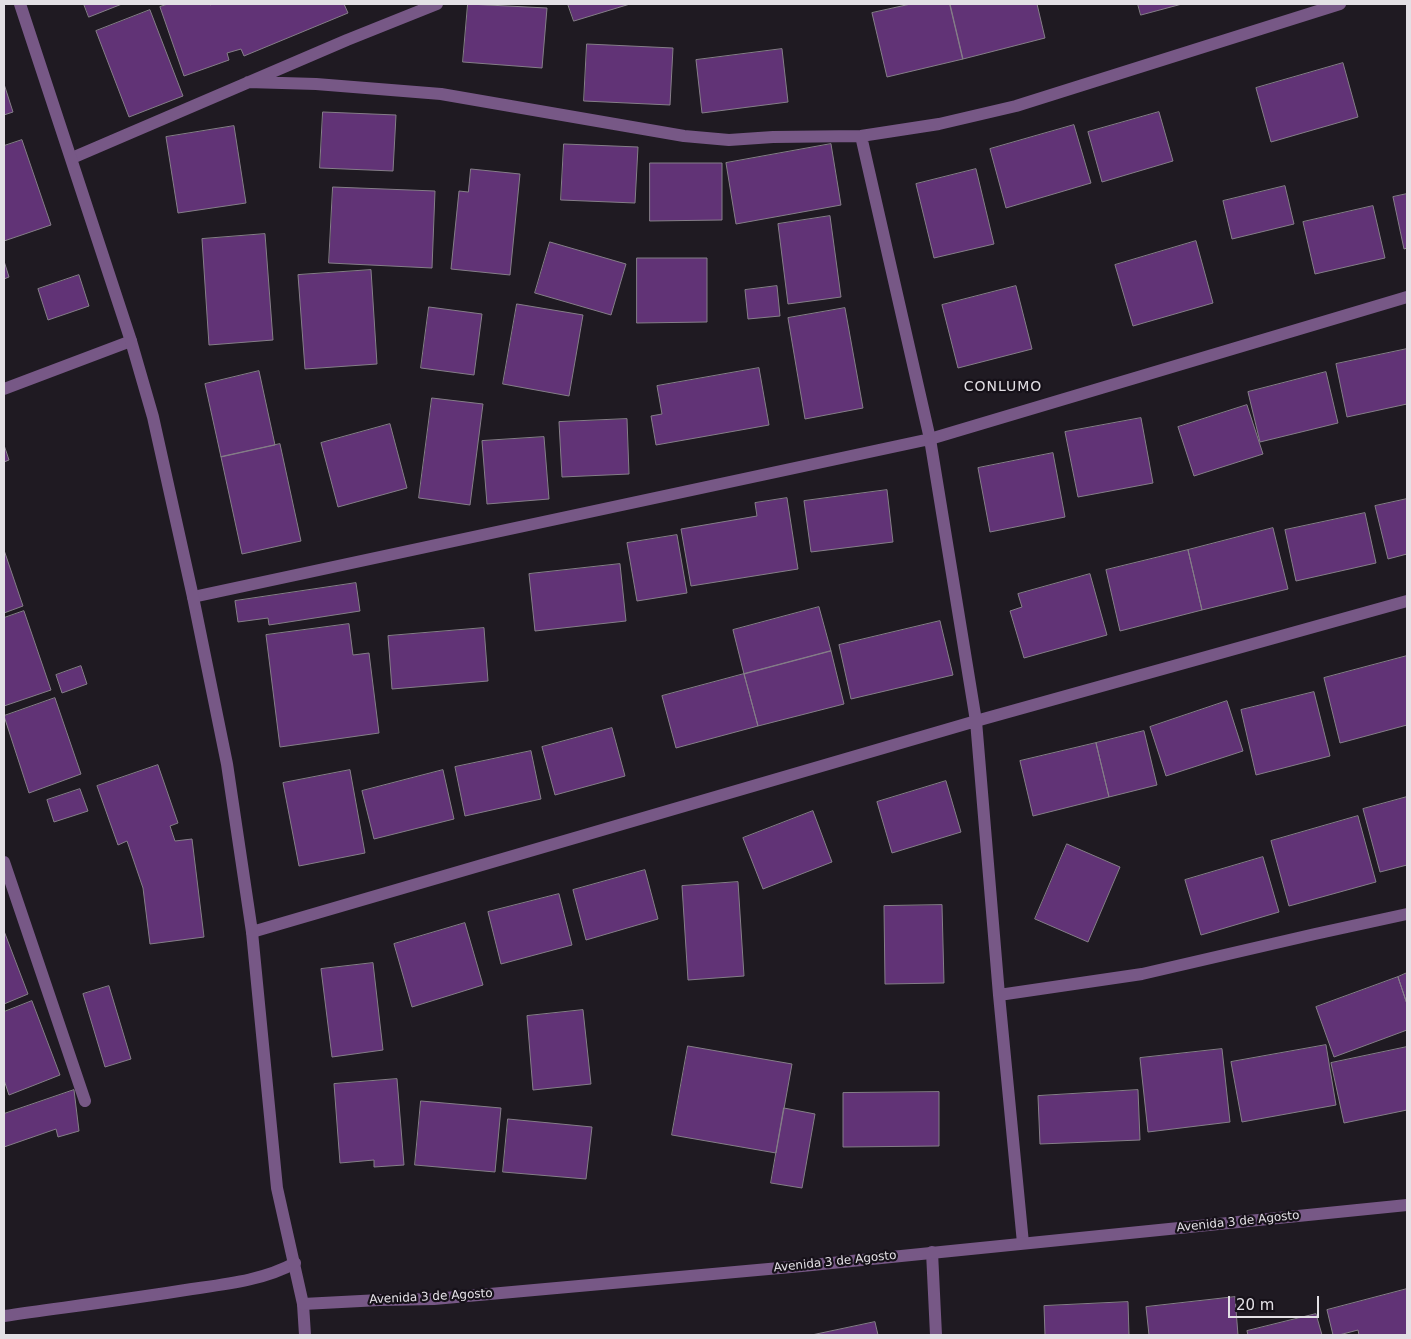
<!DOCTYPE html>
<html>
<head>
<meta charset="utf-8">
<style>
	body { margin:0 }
	#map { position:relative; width:1411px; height:1339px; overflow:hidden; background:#1f1a22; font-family:"DejaVu Sans",sans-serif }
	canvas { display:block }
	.frame { position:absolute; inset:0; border:5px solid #e3e0e5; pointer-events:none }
	.scale { position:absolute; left:1228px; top:1296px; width:91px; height:22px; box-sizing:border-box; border:2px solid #e3e0e5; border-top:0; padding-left:6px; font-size:15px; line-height:18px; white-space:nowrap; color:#e3e0e5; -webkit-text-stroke:4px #161119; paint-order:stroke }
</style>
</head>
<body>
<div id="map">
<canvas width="1411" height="1339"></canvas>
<div class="frame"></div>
<div class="scale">20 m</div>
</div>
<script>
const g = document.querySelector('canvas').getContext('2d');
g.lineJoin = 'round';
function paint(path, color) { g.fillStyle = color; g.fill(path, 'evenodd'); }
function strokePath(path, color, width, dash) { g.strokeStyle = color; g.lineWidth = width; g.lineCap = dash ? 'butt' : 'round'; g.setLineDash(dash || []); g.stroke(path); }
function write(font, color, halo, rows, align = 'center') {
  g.font = font + ' "DejaVu Sans",sans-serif'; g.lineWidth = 4.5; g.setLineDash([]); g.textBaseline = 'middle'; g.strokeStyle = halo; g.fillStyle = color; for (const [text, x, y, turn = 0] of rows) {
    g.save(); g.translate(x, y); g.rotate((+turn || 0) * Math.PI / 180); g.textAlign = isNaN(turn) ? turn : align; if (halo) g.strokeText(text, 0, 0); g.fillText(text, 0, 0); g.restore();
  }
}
const building = new Path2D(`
	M84,4H122L89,17Z
	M168,4H209L210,5L212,4H344L348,13L244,56L241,49L227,53L229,60L184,76L160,7Z
	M468,4L547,8L542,68L463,62Z
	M568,4H630L574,21Z
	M911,4H950L963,59L887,77L872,13Z
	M950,4H1037L1045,38L963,59Z
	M1138,4H1182L1141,15Z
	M150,10L183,96L129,117L96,31Z
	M587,44L673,48L670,105L584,101Z
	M782,49L788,102L702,113L696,60Z
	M1343,63L1358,117L1271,142L1256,88Z
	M4,84L13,112L4,115Z
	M323,112L396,115L393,171L320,168Z
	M1159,112L1173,161L1102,182L1088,132Z
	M1074,125L1091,183L1006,208L990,149Z
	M234,126L246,203L178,213L166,137Z
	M22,140L51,225L4,241V146Z
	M564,144L638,147L635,203L561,200Z
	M831,144L841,205L736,224L726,163Z
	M650,163H722V220L650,221Z
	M471,169L520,174L510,275L451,269L459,191L468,192Z
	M976,169L994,244L934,258L916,184Z
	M1285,186L1294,224L1232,239L1223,201Z
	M333,187L435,191L432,268L329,263Z
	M1407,194V248L1404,249L1393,197Z
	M1373,206L1385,258L1315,274L1303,222Z
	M830,216L841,297L788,304L778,224Z
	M265,234L273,340L209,345L202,239Z
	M1196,241L1213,303L1133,326L1115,265Z
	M550,242L626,264L611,315L535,293Z
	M637,258H707V322L637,323Z
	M4,261L9,277L4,279Z
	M371,270L377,364L305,369L298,275Z
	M79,275L89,306L48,320L38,289Z
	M777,286L780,316L748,319L745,290Z
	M1016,286L1032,349L958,368L942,305Z
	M517,304L583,315L569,396L503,384Z
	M429,307L482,314L474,375L421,368Z
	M845,308L863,408L805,419L788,318Z
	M1407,349V404L1347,417L1336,364Z
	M759,368L769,425L656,445L651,416L662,414L657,386Z
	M259,371L275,445L221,457L205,384Z
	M1326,372L1338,423L1260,442L1248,392Z
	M432,398L483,404L470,505L419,498Z
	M1247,405L1263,454L1194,476L1178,427Z
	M1141,418L1153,483L1078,497L1065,432Z
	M627,419L629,474L562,477L559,422Z
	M390,424L407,488L338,507L321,443Z
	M544,437L549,499L487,504L482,441Z
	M280,444L301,541L242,554L221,457Z
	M4,445L9,460L4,462Z
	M1053,453L1065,517L990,532L978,468Z
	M887,490L893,542L811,552L804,501Z
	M787,498L798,569L691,586L681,529L757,516L755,503Z
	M1407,499V554L1388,559L1375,506Z
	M1365,513L1376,563L1296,581L1285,530Z
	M1273,528L1288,589L1202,610L1188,550Z
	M677,535L687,593L637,601L627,543Z
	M4,550L23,606L4,613Z
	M1188,550L1202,610L1120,631L1106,570Z
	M620,564L626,621L535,631L529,574Z
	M1090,574L1107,635L1024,658L1010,611L1022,607L1018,594Z
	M356,583L360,611L269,625L268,618L238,622L235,601Z
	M819,607L831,651L744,674L733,630Z
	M24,611L51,690L4,706V618Z
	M940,621L953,675L851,699L839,645Z
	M349,624L353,655L369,653L379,733L280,747L266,635Z
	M484,628L488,681L392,689L388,636Z
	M831,651L844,704L758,726L744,674Z
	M1407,656V725L1340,743L1324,678Z
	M81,666L87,684L62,693L56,675Z
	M744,674L758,726L676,748L662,696Z
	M1314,692L1330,756L1256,775L1241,710Z
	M55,698L81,774L29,793L4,716Z
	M1227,701L1243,751L1166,776L1150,727Z
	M612,728L625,776L555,795L542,747Z
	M1144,731L1157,785L1109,797L1096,743Z
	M1096,743L1109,797L1033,816L1020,761Z
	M531,751L541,799L465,816L455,767Z
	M158,765L178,823L170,826L175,841L192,839L204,937L150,944L143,888L127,841L118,845L97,786Z
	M350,770L365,853L299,866L283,783Z
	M443,770L454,819L374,839L362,791Z
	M946,781L961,832L892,853L877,802Z
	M80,789L88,811L54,822L47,800Z
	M1407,797V865L1380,872L1363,809Z
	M813,811L832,862L763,889L743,838Z
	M1358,816L1376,882L1289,906L1271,841Z
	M1067,844L1120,867L1088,942L1035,919Z
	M1263,857L1279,912L1201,935L1185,880Z
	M645,870L658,919L586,940L573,890Z
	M738,882L744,976L688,980L682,886Z
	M559,894L572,945L501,964L488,912Z
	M942,905L944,983L885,984L884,906Z
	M465,923L483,985L412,1007L394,944Z
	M4,931L28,994L4,1004Z
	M373,963L383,1050L332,1057L321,969Z
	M1407,973V1004L1398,977Z
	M1398,977L1407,1004V1030L1334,1057L1316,1007Z
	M109,986L131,1059L105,1067L83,994Z
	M32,1001L60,1075L9,1095L4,1080V1012Z
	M583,1010L591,1084L533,1090L527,1016Z
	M1326,1045L1336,1105L1242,1122L1231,1062Z
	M688,1046L792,1064L776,1153L672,1135Z
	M1407,1047V1110L1344,1123L1331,1063Z
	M1222,1049L1230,1122L1148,1132L1140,1058Z
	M397,1079L404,1165L374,1167V1160L340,1163L334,1084Z
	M74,1090L79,1131L58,1137L56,1129L4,1147V1114Z
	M1138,1090L1140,1140L1040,1144L1038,1096Z
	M939,1092V1146L843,1147V1093Z
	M421,1101L501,1108L495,1172L415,1165Z
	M784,1108L815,1114L802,1188L771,1183Z
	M508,1119L592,1127L586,1179L503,1172Z
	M1407,1289V1335H1359L1358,1330L1339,1335H1333L1327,1310Z
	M1235,1297L1238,1335H1149L1146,1307Z
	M1128,1302L1129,1335H1045L1044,1306Z
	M1316,1314L1322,1335H1248L1247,1331Z
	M875,1322L878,1335H812Z`);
paint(building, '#613376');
strokePath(building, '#857e88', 1);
strokePath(new Path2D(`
	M248,82L316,84L441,94L684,136L729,140L773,137L861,136L939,124L1016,106L1340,4
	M861,136L930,439L976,721L999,995L1023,1243
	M72,158L347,40L437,4
	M4,389L131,341
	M193,597L930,439L1407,297
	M4,862L85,1101
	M252,932L976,721L1407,601
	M999,995L1142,974L1315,934L1407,914
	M932,1252L936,1335
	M303,1304L305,1335
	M4,1316C67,1307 130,1299 192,1289C227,1284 264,1280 295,1263`), '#775886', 12);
strokePath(new Path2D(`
	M20,4L131,341L153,417L193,597L227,764L252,932L277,1188L303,1304L380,1300L434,1299L802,1266L1407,1205`), '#775886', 12);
write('12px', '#e3e0e5', '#161119', [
	["Avenida 3 de Agosto",1238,1222,-6],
	["Avenida 3 de Agosto",835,1262,-6],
	["Avenida 3 de Agosto",431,1297,-3]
]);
g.letterSpacing = '1px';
write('14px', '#e3e0e5', '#161119', [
	["CONLUMO",1003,387]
]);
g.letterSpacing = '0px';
</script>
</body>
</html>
